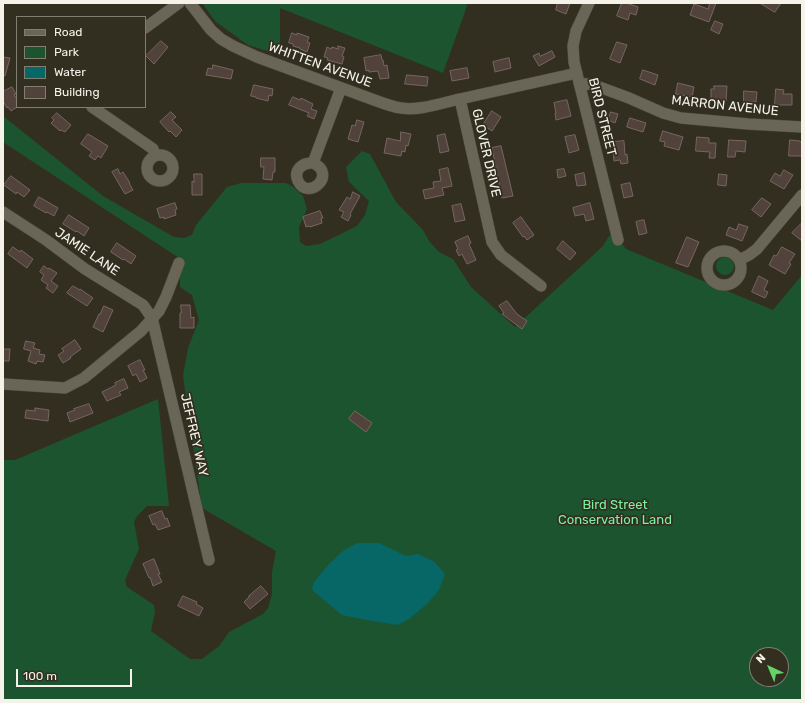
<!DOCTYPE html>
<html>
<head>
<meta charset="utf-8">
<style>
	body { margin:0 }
	#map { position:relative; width:805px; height:703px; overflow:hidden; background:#322f21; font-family:Rubik,sans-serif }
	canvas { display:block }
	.frame { position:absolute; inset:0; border:4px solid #f4f2e9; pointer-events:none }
	.legend { position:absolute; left:16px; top:16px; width:130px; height:92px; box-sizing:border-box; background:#322f21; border:1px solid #807d71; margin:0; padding:5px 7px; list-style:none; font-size:12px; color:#f4f2e9 }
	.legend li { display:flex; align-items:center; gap:8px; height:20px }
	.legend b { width:20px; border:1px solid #807d71 }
	.north { position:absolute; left:749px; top:647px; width:40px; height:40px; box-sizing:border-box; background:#322f21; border:1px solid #807d71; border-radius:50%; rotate:316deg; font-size:11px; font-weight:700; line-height:16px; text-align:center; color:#f4f2e9 }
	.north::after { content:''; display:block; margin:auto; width:14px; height:18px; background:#64d468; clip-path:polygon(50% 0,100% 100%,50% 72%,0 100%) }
	.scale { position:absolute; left:16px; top:669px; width:116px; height:18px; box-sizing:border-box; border:2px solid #f4f2e9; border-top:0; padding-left:5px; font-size:12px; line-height:14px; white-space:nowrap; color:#f4f2e9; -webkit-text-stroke:3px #322f21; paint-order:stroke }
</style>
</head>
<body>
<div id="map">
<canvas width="805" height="703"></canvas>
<div class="frame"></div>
<ul class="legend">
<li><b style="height:5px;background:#696657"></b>Road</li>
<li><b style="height:11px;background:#1d5430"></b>Park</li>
<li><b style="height:11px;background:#076666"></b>Water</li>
<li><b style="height:11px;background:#51423c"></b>Building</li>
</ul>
<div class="north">N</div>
<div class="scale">100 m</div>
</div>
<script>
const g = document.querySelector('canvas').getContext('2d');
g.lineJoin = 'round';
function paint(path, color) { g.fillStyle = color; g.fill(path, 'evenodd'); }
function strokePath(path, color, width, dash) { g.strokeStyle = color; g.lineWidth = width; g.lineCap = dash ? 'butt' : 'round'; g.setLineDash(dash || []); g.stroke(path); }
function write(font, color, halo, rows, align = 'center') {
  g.font = font + ' Rubik,sans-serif'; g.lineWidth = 3.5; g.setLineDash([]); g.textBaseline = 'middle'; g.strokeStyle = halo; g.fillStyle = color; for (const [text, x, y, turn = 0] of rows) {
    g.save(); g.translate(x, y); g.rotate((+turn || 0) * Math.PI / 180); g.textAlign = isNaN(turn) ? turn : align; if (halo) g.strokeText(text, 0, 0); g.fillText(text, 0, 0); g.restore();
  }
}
paint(new Path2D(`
	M202,3H468L443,73L280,8V55L248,45L216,22Z
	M3,116L103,196L174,237L184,238L192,235L196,225L227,187L241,183H286L292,186L303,196L307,209L299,227L300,242L306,246L320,244L357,226L365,215L369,201L349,182L346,167L362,151L370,154L396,202L423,230L429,241L439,252L453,259L471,287L515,327L603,246L609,236L623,234L622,244L626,249L773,310L802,275V700H3V460H15L158,399L169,506H147L137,516L134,522L139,549L125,580L127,587L154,605L155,612L151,631L190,659H202L219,646L229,632L263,614L268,608L272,594V572L276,551L202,508L183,376L188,348L199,320L192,295L180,287V266L182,260L3,142ZM757,655H781V679H757Z
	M716 266a9 9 0 1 1 18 0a9 9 0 1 1-18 0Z`), '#1d5430');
paint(new Path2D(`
	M357,543H379L406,556L418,554L435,562L445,574L439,590L427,604L409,619L398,625L372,621L342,615L312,590L314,582L329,564L343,551Z`), '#076666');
const building = new Path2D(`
	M558,3H570L566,14L556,10Z
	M622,3H626L638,7L636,15L630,13L628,20L617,16Z
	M710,3H716L709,22L690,15L694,4L708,9Z
	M760,3H781L775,12Z
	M715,21L723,24L719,34L711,30Z
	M292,33L297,35V33L309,37L307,42L310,43L307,52L300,49V48L293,46V44L289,43Z
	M161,41L168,47L154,64L146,56Z
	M617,42L627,45L620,63L610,59Z
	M338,46L345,48L342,56L344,57L342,64L327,60L328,58L324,57L327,47L331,49L332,47L338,49Z
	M552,51L555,57L539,66L533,56L539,53L540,56Z
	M381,55L382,60H383L384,66L387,65L389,78L380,79L378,71L369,72V70L366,71L364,58Z
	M3,57L10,58L5,76L3,75Z
	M509,58L511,68L495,72L493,62Z
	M213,65L233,70L231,79L206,75L208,68L212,69Z
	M467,68L469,78L452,81L450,71Z
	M643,70L658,75L655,85L640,79Z
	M407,75L428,77L427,86L405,84Z
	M678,83L694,87L692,97L676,94Z
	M254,85L273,89L272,96L269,95L268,101L256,98V97L251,96Z
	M714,86H727L726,101L711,100V89H714Z
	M12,87L16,94L14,95L17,99V107L11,111L8,107L7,108L3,101V92Z
	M776,89L784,90L783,94H792V105H775Z
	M744,91L757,92L756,102H744Z
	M293,97L300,100L301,98L313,104L311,109L317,111L314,119L307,116L309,113L289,105Z
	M567,100L571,116L556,120L555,113H556L554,103Z
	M492,111L501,117L492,131L483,125Z
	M171,112L176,117L172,120L182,130L176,137L170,131L169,132L160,122Z
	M611,112L618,114L615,123L608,120Z
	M57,113L71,125L65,132L61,130L60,131L51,123L54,120L52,118Z
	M630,118L646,123L643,132L627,127Z
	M357,120L364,122L358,142L348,139L352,125L355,126Z
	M663,131L683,137L679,150L664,146L665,142L660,141Z
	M401,132L411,134L408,146L406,145L405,152L402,151L401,156L384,153L387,138L400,141Z
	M88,134L108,146L101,158L98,156L95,160L89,156L92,152L81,144Z
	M445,134L449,151L440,153L437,136Z
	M575,135L579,150L569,153L565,137Z
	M697,137L709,138V143H716L715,158H709L710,152L696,151Z
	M729,140L746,141L745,152L736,151L735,157H728Z
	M790,140L800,141V142H802V156H789Z
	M624,141L625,155L627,154L628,163L621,164L620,160L614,161L613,150H614V142Z
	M501,146L513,196L502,198L492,148Z
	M261,158H275V172H273L272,180L263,179L264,167H261Z
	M448,168L452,186L442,188L444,195L425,199L423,190L434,188L433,182L441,181L439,170Z
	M118,169L120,174L123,172L130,183H129L133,190L125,194L112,172Z
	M564,169L566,176L558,178L557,170Z
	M784,170L793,175L784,189L770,181L775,173L780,176Z
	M584,173L586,185L577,186L575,175Z
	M194,174H202V195H192V181L194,182Z
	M719,174L727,175L726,186L718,185Z
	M11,176L30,190L24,197L17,192L16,194L4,185Z
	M630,183L633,196L624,198L621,185Z
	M353,192L360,196L350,214L351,215L348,221L341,217L344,212L339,210L347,197L350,199Z
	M39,197L58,208L54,216L47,212L46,213L34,206Z
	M762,198L771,204L761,217L752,210Z
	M175,203L177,209L175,210L176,215L164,219V217L160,218L157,209Z
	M590,203L594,219L586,221L584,214L575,216L573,208Z
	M461,204L465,220L455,222L452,206Z
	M320,211L323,218H321L322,223L310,227L309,226L306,227L303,217Z
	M69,215L89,228L84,236L77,231L76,232L63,224Z
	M521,217L534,235L527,240L524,236L523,237L513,223Z
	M644,220L647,233L639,235L636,222Z
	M802,223V241L792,233Z
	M739,224L748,227L742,241L726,235L729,227L736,230Z
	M468,236L471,243L469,244L476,260L467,264L462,254L459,256L456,250L458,249L455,242Z
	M687,237L699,242L688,267L676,263Z
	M563,241L576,253L570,260L557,249Z
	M117,243L136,256L131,264L124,259L123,260L111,252Z
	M13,247L20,252L21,250L33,259L27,268L8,254Z
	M782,247L795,254L789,263L791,264L785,274L769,265L774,255L776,256Z
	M44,266L48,269L49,268L57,273L51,281L58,286L53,293L46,288L48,285L41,280L44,275L40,272Z
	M759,276L768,281L764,290L768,292L765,298L752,292Z
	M73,286L80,290V289L93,298L87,306L67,293Z
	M507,301L517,314L527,321L522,329L502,314L504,313L499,306Z
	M181,305H190L191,318L194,317V328H180V313H181Z
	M104,306L113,310L103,332L93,327L99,314H100Z
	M75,340L81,349L70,357L71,358L63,363L58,355L64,351L62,349Z
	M26,341L35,343L33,348L40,350L39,354L45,355L43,362L37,361L36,364L28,361L31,351L24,349Z
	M3,349H10L9,361H3Z
	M140,360L145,370H143L147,378L140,382L136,374L133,376L128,366Z
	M124,379L128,388L119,392L121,395L107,401L102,392L116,385L115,383Z
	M89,404L93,413L70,422L67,413L75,410L74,409Z
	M35,408L49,410L48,421L25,418L26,410L35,411Z
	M355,411L372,423L366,432L349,419Z
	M162,511L165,519L167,518L170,526L158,530L155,524L153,525L149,516Z
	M154,559L160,574H158L162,582L153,586L150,577L149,578L143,564Z
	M261,586L268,594L250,609L244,602L250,596H249Z
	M183,596L197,602L196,604L203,608L199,616L178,606Z`);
paint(building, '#51423c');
strokePath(building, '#776660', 1);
const minor = new Path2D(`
	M190,3L211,30L221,39L233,46L257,57L377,101C385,104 393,107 401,108C420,111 441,103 460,99
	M589,3L576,31L573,46L574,62L618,240
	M145,28L179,3
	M579,83L594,85L629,98L663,113L681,118L748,124L802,127
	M92,107L146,144L153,149L155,156
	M147 168a13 13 0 1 1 26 0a13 13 0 1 1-26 0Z
	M313,163C338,174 308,202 298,181C293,170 303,162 313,163L341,88
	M3,212L46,240L85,269L143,305L152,318L209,560
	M707 268a17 17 0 1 1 34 0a17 17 0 1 1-34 0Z
	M739,260L749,255L757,249L802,195
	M541,286L501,255L492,242L460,99L577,73
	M3,384L65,388L84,378L141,331L159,311L166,297L179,263`);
strokePath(minor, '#4e4c40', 12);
strokePath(minor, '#696657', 11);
write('13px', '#f4f2e9', '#322f21', [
	["WHITTEN AVENUE",320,65,20],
	["MARRON AVENUE",725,106,6],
	["BIRD STREET",602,117,76],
	["GLOVER DRIVE",486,153,77],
	["JAMIE LANE",87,252,34],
	["JEFFREY WAY",194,435,77]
]);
write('13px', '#7bf2a0', '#322f21', [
	["Bird Street",615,505],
	["Conservation Land",615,520]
]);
</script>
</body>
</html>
